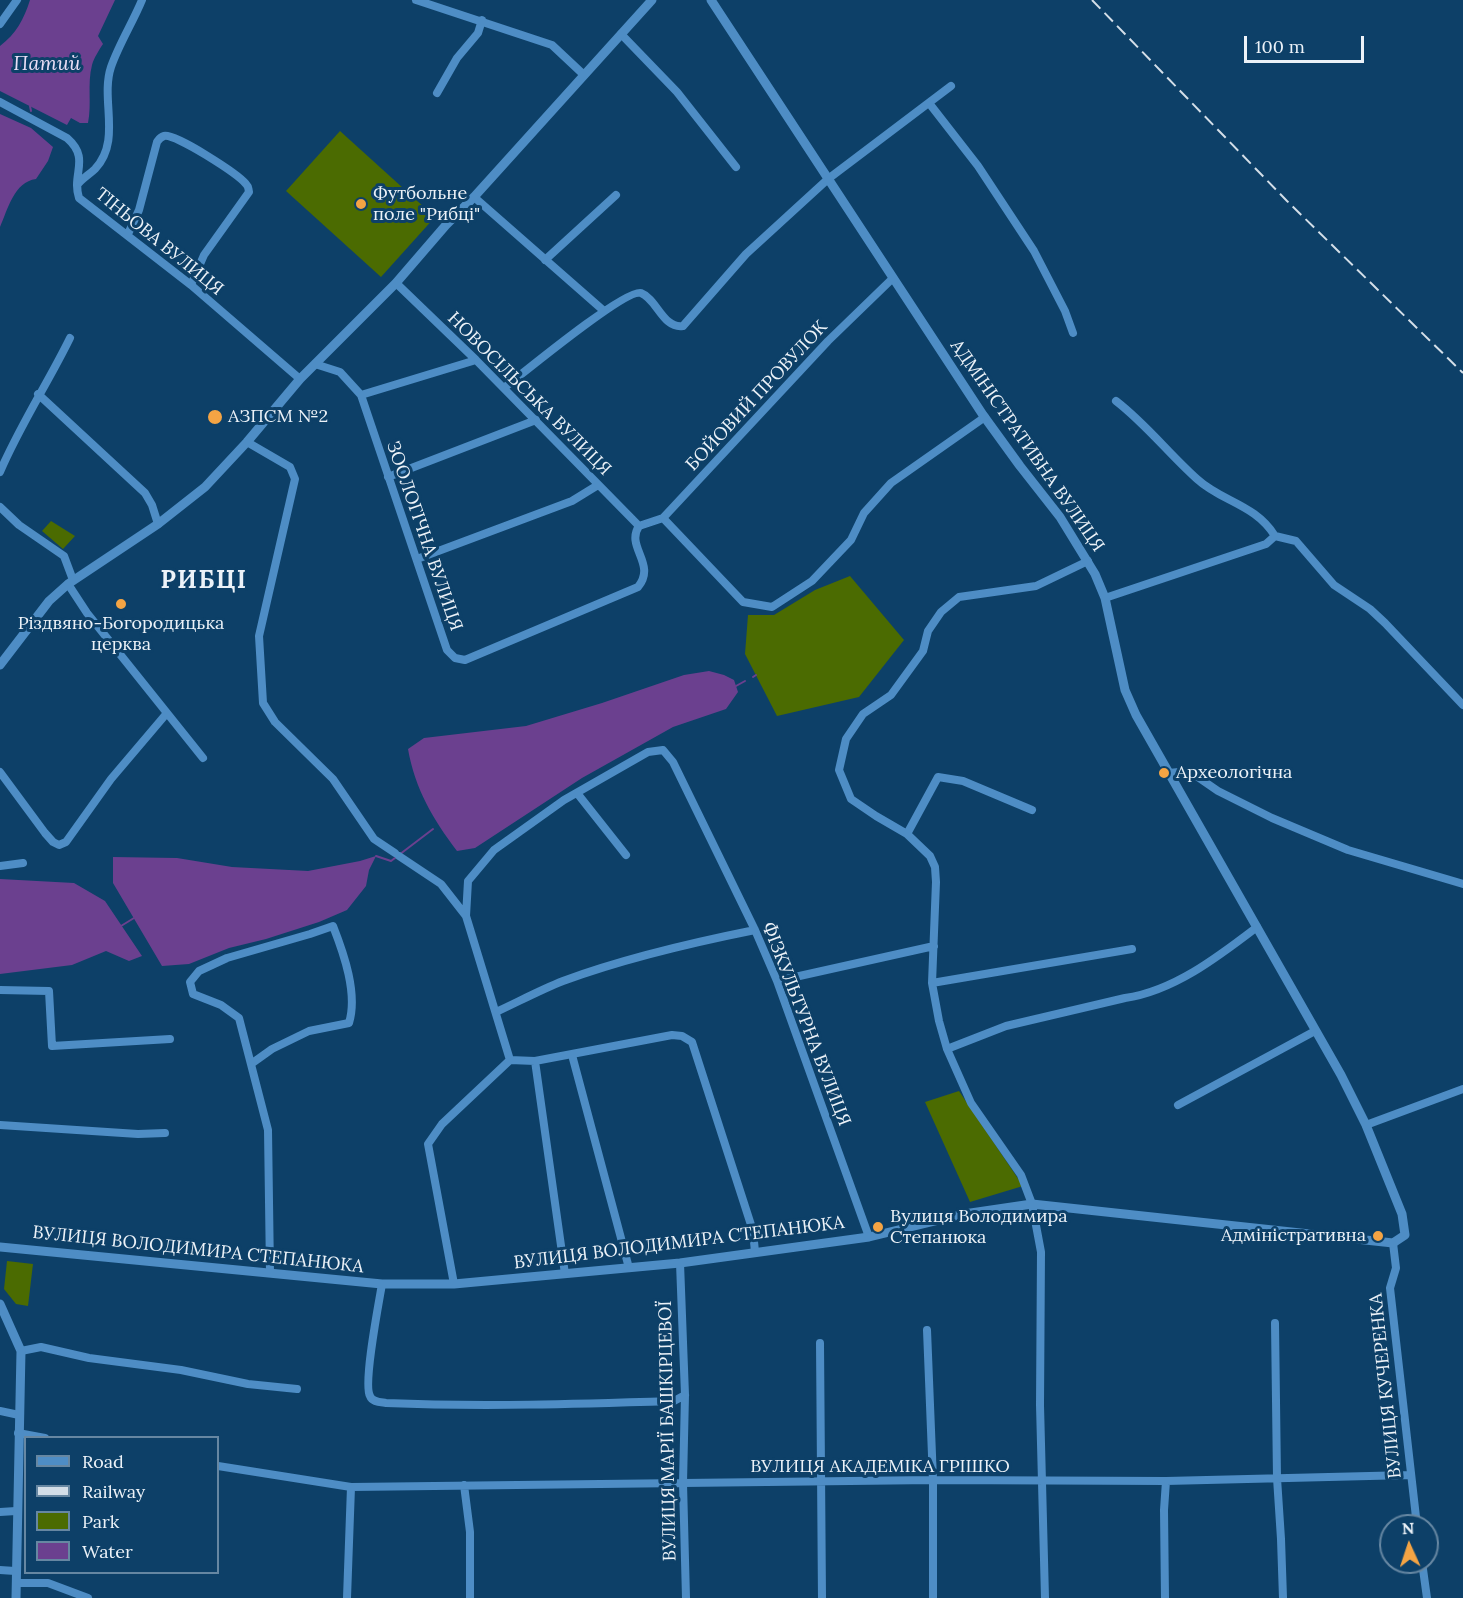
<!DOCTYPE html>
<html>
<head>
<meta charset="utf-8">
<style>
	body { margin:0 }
	#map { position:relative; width:1463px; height:1598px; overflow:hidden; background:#0d4068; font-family:Lora,serif }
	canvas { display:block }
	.legend { position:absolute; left:24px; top:1436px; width:195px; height:138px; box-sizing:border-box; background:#0d4068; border:2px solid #6687a2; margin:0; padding:8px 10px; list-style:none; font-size:18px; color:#ecf2f8 }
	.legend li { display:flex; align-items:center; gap:12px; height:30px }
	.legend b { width:30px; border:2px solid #6687a2 }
	.north { position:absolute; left:1379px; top:1514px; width:60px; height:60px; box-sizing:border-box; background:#0d4068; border:2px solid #6687a2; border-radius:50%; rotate:357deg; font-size:16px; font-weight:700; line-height:24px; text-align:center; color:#ecf2f8 }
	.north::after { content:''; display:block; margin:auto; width:21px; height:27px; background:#f4a444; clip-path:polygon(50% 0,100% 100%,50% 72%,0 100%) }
	.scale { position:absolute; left:1244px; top:36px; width:120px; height:27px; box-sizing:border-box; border:3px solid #ecf2f8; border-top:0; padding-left:8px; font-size:18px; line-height:21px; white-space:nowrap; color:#ecf2f8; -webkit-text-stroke:4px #0d4068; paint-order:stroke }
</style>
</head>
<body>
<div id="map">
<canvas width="1463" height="1598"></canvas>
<ul class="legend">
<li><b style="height:8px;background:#4e8dc5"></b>Road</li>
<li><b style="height:8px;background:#d3dee8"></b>Railway</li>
<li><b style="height:16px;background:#4b6b01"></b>Park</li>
<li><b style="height:16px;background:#6b408f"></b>Water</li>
</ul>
<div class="north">N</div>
<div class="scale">100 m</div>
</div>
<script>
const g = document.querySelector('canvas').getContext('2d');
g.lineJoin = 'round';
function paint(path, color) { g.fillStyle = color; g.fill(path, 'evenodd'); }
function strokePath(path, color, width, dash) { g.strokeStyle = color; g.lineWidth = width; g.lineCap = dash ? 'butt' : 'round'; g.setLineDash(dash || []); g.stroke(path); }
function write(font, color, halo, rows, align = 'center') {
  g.font = font + ' Lora,serif'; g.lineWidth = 6; g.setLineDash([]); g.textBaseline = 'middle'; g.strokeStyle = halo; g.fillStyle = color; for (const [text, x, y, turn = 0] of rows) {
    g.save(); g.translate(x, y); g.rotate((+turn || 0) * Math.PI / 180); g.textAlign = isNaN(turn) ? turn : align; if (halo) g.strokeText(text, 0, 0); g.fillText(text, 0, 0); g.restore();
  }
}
paint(new Path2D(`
	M340,131L435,217L381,277L286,191Z
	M51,521L75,536L63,549L42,531Z
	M850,576L904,640L859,697L777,716L745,654L748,615H774L815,590Z
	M959,1091L1023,1186L970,1202L925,1102Z
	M7,1261L33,1264L28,1306L16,1304L4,1289Z`), '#4b6b01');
paint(new Path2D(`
	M30,0H115L98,36L103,44C99,50 94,58 92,65C87,84 92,104 88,123H80L71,118L67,125L0,91V46C16,34 24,19 30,0Z
	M0,114L31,128L53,147L48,161L36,179C14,182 8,209 0,227Z
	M709,671L724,675L734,680L738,692L726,709L673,727L582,778L475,848L457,851C433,819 415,789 408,749L424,738L526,726L602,703L684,675Z
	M376,856L369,870L366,886L347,910L319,922L266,939L229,948L189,964L162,966L113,883V857L177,858L232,867L308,871L360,861Z
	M0,879L74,883L105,901L142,956L129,961L106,951L72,965L0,974Z`), '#6b408f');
strokePath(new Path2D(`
	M30,106L31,111
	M753,677L756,675
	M736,686L745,681
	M376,856L391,861L433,829
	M121,926L134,918`), '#6b408f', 2);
strokePath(new Path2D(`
	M416,0L552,45L584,75
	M0,24L17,0
	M621,34L677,92L736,167
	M437,93L457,58L478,33L482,20
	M0,102L67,138C91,159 71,174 79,198L191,285L300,379
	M929,103L978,166L1034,251L1065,311L1073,333
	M78,184C83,178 90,174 95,169C122,140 100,100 111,67C119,44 133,22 142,0
	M474,197L604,311
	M128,234L139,210L157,142C159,139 160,137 164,136C175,133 238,174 246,184C249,187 248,188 249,192L204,255L191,285
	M545,260L616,195
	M396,283L476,360L639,526
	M315,364L340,372L361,395L447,650L455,658L465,660L638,587C657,564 625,547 639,526
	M504,388C522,374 626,288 641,293C657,299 663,329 683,326L746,254L828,179L951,86
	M38,394L145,493L152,505L158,524
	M361,395L476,360
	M1116,401C1146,424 1169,454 1197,479C1222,502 1255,504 1275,536
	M247,442L290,467L295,479L259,636L263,703L275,722L333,779L374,839L395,853
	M0,472C20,425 48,383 70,338
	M388,477L536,420
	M0,507L19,525L64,556L73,580
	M663,518L743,602L772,607L812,581L851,540L864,513L891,483L985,417
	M639,526L663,518L828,341L892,279
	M417,559L572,501L598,485
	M68,584L87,613L203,758
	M1105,598L1266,544L1275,536L1296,541L1334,585L1370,609L1385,623L1463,705
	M0,772L45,833L53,842L59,845L66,842L111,779L167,713
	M1169,773L1189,771L1218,791L1272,818L1348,850L1463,884
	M577,793L626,855
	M907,834L938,777L963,781L1032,810
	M399,856L441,884L466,916L510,1060L442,1124L428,1144L454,1284
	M0,866L23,863
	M466,916L468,881L494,850L564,800L648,752L663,750L673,762L755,930L777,981L869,1237
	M777,981L934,946
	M932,983L1132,949
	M0,990L49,991L52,1046L170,1039
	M496,1012C518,1002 540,990 563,981C625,958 690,943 755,930
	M947,1049L1006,1026L1125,998C1174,991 1219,956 1257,927
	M572,1055L629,1268
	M510,1060L535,1061L672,1035L682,1036L692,1042L753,1231L755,1252
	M535,1061L565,1274
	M251,1064L272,1049L309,1031L349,1023C358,994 344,954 333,926L310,934L227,958L199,971L190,982L193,994L221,1005L239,1018L268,1130L270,1272
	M1178,1105L1315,1031
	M0,1125L138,1134L165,1133
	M1366,1125L1463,1089
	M1393,1243L1396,1268L1390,1288L1417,1526
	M680,1263L685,1395L683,1483L686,1598
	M382,1284C379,1302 363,1384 370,1396C372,1402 380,1402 386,1403C482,1407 578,1404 674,1401L685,1395
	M1275,1323L1277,1478L1281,1539L1283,1598
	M927,1330L933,1480V1598
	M820,1343L822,1598
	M21,1351L41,1347L89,1358L181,1370L248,1384L297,1389
	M0,1411L19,1415
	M18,1433L45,1438
	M218,1466L351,1487L933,1480L1166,1481L1410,1475
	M464,1485L470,1532V1598
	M0,1512L16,1511
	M1422,1562L1427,1598
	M0,1570L15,1571
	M16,1583H48L88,1598
	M347,1598L351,1487
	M1045,1598L1040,1405L1041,1252L1032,1204L1021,1175L971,1103L947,1049L939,1021L932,983L936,882L935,867L930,856L907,834L876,816L851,799L839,770L846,739L863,714L891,695L923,651L928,631L941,612L959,597L1036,586L1088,561
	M1165,1598L1164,1510L1166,1481`), '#4e8dc5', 8);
strokePath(new Path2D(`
	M0,665L49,601L68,584L158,524L205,487L247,442L300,379L396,283L446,225L474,197L652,0
	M0,1247L382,1284H454L680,1263L869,1237L964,1214L1032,1204L1393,1243L1405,1235L1402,1214L1366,1125L1341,1075L1136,715L1125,690L1105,598L1095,574L1060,517L1020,466L983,415L711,0
	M0,1304L21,1351L16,1598`), '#4e8dc5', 9);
strokePath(new Path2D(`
	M1092,0L1287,201L1463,373`), '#d3dee8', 2, [12, 6]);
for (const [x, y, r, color] of [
	[361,204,6,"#f4a444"],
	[215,417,8,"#f4a444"],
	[121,604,6,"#f4a444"],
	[1164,773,6,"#f4a444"],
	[878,1227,6,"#f4a444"],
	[1378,1236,6,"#f4a444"]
]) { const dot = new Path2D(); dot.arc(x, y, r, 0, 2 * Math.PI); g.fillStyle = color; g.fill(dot); strokePath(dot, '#0d4068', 2); }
write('18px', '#ecf2f8', '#0d4068', [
	["Футбольне",373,194],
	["поле \"Рибці\"",373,215],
	["АЗПСМ №2",228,417],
	["Різдвяно-Богородицька",121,624,"center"],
	["церква",121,645,"center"],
	["Археологічна",1176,773],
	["Вулиця Володимира",890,1217],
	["Степанюка",890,1238],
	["Адміністративна",1366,1236,"right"]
], 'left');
write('18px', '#ecf2f8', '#0d4068', [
	["ТІНЬОВА ВУЛИЦЯ",159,242,39],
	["НОВОСІЛЬСЬКА ВУЛИЦЯ",529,394,45],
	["БОЙОВИЙ ПРОВУЛОК",757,396,-47],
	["АДМІНІСТРАТИВНА ВУЛИЦЯ",1027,446,55],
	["ЗООЛОГІЧНА ВУЛИЦЯ",424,536,71],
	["ФІЗКУЛЬТУРНА ВУЛИЦЯ",806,1024,69],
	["ВУЛИЦЯ ВОЛОДИМИРА СТЕПАНЮКА",679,1243,-7],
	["ВУЛИЦЯ ВОЛОДИМИРА СТЕПАНЮКА",198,1250,6],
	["ВУЛИЦЯ КУЧЕРЕНКА",1386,1386,-96],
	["ВУЛИЦЯ МАРІЇ БАШКІРЦЕВОЇ",668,1431,-91],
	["ВУЛИЦЯ АКАДЕМІКА ГРІШКО",880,1467]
]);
write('italic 20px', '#e9def5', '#0d4068', [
	["Патий",47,64]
]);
g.letterSpacing = '1.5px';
write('bold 24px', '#ecf2f8', '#0d4068', [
	["РИБЦІ",204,581]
]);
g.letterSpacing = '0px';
</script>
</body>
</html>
